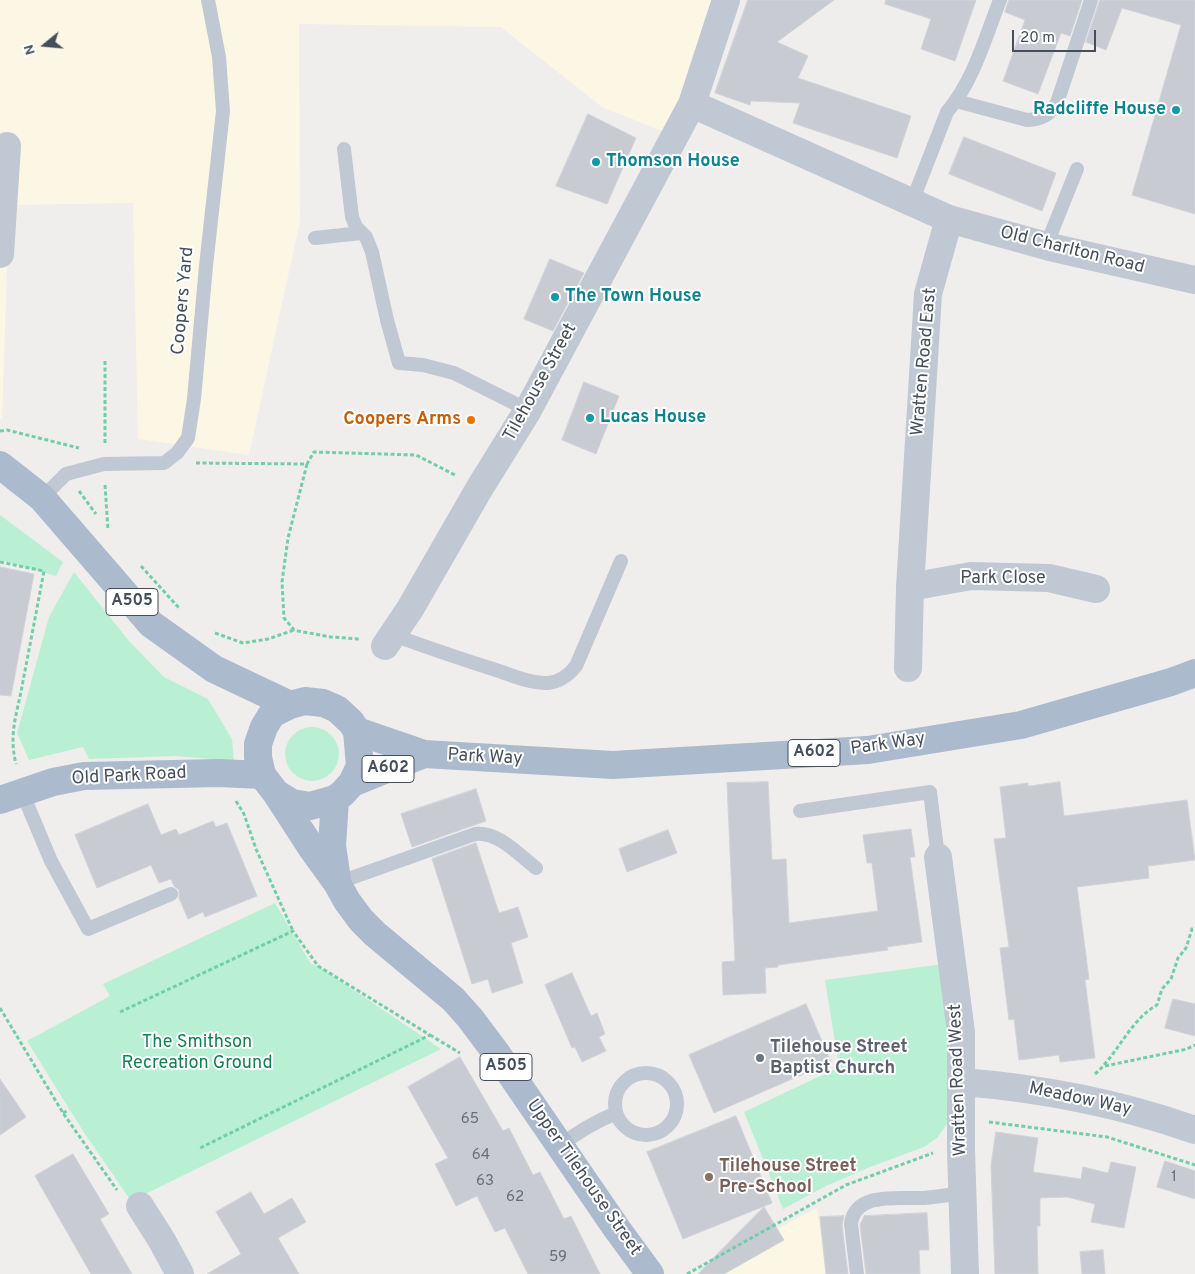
<!DOCTYPE html>
<html>
<head>
<meta charset="utf-8">
<style>
	body { margin:0 }
	#map { position:relative; width:1195px; height:1274px; overflow:hidden; background:#f0eded; font-family:Overpass,sans-serif }
	canvas { display:block }
	.north { position:absolute; left:20px; top:20px; width:50px; height:50px; -webkit-text-stroke:4px #fff; paint-order:stroke; rotate:253deg; font-size:14px; font-weight:700; line-height:20px; text-align:center; color:#454f5b }
	.north::after { content:''; display:block; margin:auto; width:18px; height:22px; background:#454f5b; clip-path:polygon(50% 0,100% 100%,50% 72%,0 100%) }
	.scale { position:absolute; left:1012px; top:30px; width:84px; height:22px; box-sizing:border-box; border:2px solid #454f5b; border-top:0; padding-left:6px; font-size:15px; line-height:18px; white-space:nowrap; color:#454f5b; -webkit-text-stroke:4px #fff; paint-order:stroke }
</style>
</head>
<body>
<div id="map">
<canvas width="1195" height="1274"></canvas>
<div class="north">N</div>
<div class="scale">20 m</div>
</div>
<script>
const g = document.querySelector('canvas').getContext('2d');
g.lineJoin = 'round';
function paint(path, color) { g.fillStyle = color; g.fill(path, 'evenodd'); }
function strokePath(path, color, width, dash) { g.strokeStyle = color; g.lineWidth = width; g.lineCap = dash ? 'butt' : 'round'; g.setLineDash(dash || []); g.stroke(path); }
function write(font, color, halo, rows, align = 'center') {
  g.font = font + ' Overpass,sans-serif'; g.lineWidth = 4; g.setLineDash([]); g.textBaseline = 'middle'; g.strokeStyle = halo; g.fillStyle = color; for (const [text, x, y, turn = 0] of rows) {
    g.save(); g.translate(x, y); g.rotate((+turn || 0) * Math.PI / 180); g.textAlign = isNaN(turn) ? turn : align; if (halo) g.strokeText(text, 0, 0); g.fillText(text, 0, 0); g.restore();
  }
}
paint(new Path2D(`
	M0,0H713L670,134L602,107L501,27L299,24L300,221L249,455L138,439L133,203L9,205L2,419H0Z
	M817,1208L826,1274H695L700,1270Z`), '#fcf7e5');
paint(new Path2D(`
	M0,515L63,562L56,576L0,560Z
	M74,572L129,641L164,677L208,699L232,739L234,761L176,756L89,759L83,747L29,760L17,733L49,617Z
	M285 754a27 27 0 1 1 54 0a27 27 0 1 1-54 0Z
	M275,903L311,964L318,966L441,1049L131,1201L83,1131L27,1041L110,996L103,984Z
	M943,964L953,1080L948,1123L937,1138L924,1147L870,1167L826,1186L783,1209L744,1112L839,1067L825,980Z`), '#b9f0d3');
const building = new Path2D(`
	M748,0H834L777,42L808,56L798,78L911,116L897,158L793,123L800,103L751,101L750,105L715,93Z
	M886,0H976L955,61L921,49L931,19L885,4Z
	M1009,0H1082L1070,36L1061,33L1038,94L1003,81L1025,20L1005,12Z
	M1100,0H1195V214L1132,195L1181,25L1122,8L1106,50L1086,42Z
	M588,114L636,138L607,204L556,186Z
	M964,137L1056,173L1042,211L949,174Z
	M550,259L584,273L553,331L524,319Z
	M584,382L619,396L596,454L562,440Z
	M0,567L34,574L11,696L0,695Z
	M768,782L772,860L786,859L789,923L878,911L872,863H867L863,835L911,829L915,857H910L922,942L887,947L888,950L778,965V967L765,968L766,993L723,995L722,962L735,961L727,783Z
	M1060,782L1064,816L1187,800L1195,860L1148,866L1149,878L1077,887L1089,979L1085,980L1095,1058L1060,1062L1059,1055L1019,1060L1014,1019L1009,1020L1000,948L1009,947L994,839L1006,838L1000,787L1028,783V786Z
	M476,789L486,821L412,847L401,814Z
	M148,804L161,835L176,829L179,835L213,821L216,827L227,823L257,896L205,917L203,912L188,919L179,898V890L174,886L171,879L159,883L151,865L97,888L75,835Z
	M668,830L677,853L627,872L619,849Z
	M476,843L499,913L518,907L528,937L511,943L523,983L492,993L488,979L472,984L432,859Z
	M572,973L591,1016L597,1013L605,1034L599,1037L606,1051L582,1062L575,1047L572,1048L545,985Z
	M1173,999L1195,1004V1036L1165,1028Z
	M806,1004L831,1062L714,1113L689,1055Z
	M460,1057L503,1131L509,1128L533,1175L540,1172L564,1219L571,1216L600,1274H528L505,1228L495,1232L477,1196L456,1206L435,1164L448,1158L408,1087Z
	M0,1079L26,1117L0,1135Z
	M736,1116L772,1203L683,1239L647,1152Z
	M996,1132L1038,1138L1033,1172L1081,1179L1083,1167L1108,1173L1111,1162L1136,1167L1124,1228L1091,1222L1095,1204L1067,1197L1040,1198V1226H1037L1038,1274H995L991,1166Z
	M73,1154L109,1214L100,1219L132,1274H91L35,1176Z
	M1165,1161L1195,1171V1199L1157,1187Z
	M251,1192L264,1214L292,1198L306,1222L278,1238L299,1274H207L241,1254L216,1212Z
	M764,1207L784,1240L724,1274H698Z
	M927,1213L929,1250H919L920,1274H866L860,1225L864,1216Z
	M844,1216L842,1225L848,1274H826L820,1217Z
	M1103,1250L1105,1274H1082L1080,1252Z`);
paint(building, '#c9cbd3');
strokePath(building, '#d1d3d9', 1);
strokePath(new Path2D(`
	M0,431L7,430L79,448
	M105,443V361
	M196,463L307,464L314,452L416,455L455,475
	M307,464L288,538L282,582L284,618L294,630L298,631L331,637L360,639
	M105,485L108,530
	M79,491L96,514
	M0,562L44,571C37,608 30,645 23,681C18,712 8,732 16,764
	M141,566L179,608
	M215,633L243,643L268,639L294,630
	M236,801L244,814L256,849L293,931
	M0,1008L63,1113L117,1190
	M120,1012L293,931L318,966L430,1035L198,1149
	M430,1035L460,1053
	M1105,1066L1187,1049L1195,1045
	M1095,1074C1118,1054 1130,1020 1157,1005L1162,989L1171,979L1178,958L1186,948L1192,929L1195,928
	M63,1113L69,1110
	M989,1122L1107,1137L1195,1165
	M687,1274L846,1185L933,1153`), '#70cfa9', 3, [4, 2.5]);
strokePath(new Path2D(`
	M956,101L1027,120C1041,119 1049,116 1057,103L1091,0
	M344,149L352,217L356,227L366,237L372,252L387,320L399,363L423,365L454,373L528,410
	M912,202L947,112C974,80 985,38 1000,0
	M315,238L361,233
	M1046,246L1077,169
	M42,498L66,474L104,464L164,463L177,453L188,438L194,399L206,266L223,111L219,57L208,0
	M393,635C429,648 464,660 499,671C514,676 532,684 548,683C560,682 568,676 576,666L621,561
	M22,792L51,861L88,929L171,894
	M800,811L930,792L938,857
	M337,883L475,834C498,831 519,855 536,868
	M615 1104a31 31 0 1 1 62 0a31 31 0 1 1-62 0Z
	M561,1145C579,1131 595,1122 616,1113
	M857,1274L851,1224C855,1191 900,1199 924,1198C936,1197 949,1195 962,1193`), '#c0c8d3', 14);
strokePath(new Path2D(`
	M692,104L949,219L1050,247L1195,280
	M0,254L7,146
	M910,587L971,576L1049,578L1096,589
	M385,646L410,609L479,489L528,410L692,104L726,0
	M908,668L910,587L928,294L949,219
	M938,857L961,1032V1150L965,1274
	M962,1082C1040,1088 1121,1104 1195,1130
	M140,1206L161,1239L180,1274`), '#c0c8d3', 28);
strokePath(new Path2D(`
	M0,465L42,498L151,624L214,669L290,705
	M305,701L323,703L337,709L351,722L357,731L360,766L352,783L342,794L335,799L310,806L292,803L276,793L262,775L258,757V744L264,727L272,714L290,705Z
	M357,731L424,754L613,765L868,750L1021,725L1171,682L1195,673
	M352,783L424,754
	M276,793L311,847L337,883L347,901L361,920L375,934L453,999L470,1018L497,1054L617,1229L650,1274
	M335,799L332,846L337,879
	M0,800L53,782L84,776L219,773L262,775`), '#acbacd', 28);
for (const [x, y, r, color] of [
	[1176,110,5,"#0f9aa8"],
	[596,162,5,"#0f9aa8"],
	[555,297,5,"#0f9aa8"],
	[590,418,5,"#0f9aa8"],
	[471,420,5,"#e8710a"],
	[760,1058,5,"#6b7280"],
	[709,1177,5,"#8d6e63"]
]) { const dot = new Path2D(); dot.arc(x, y, r, 0, 2 * Math.PI); g.fillStyle = color; g.fill(dot); strokePath(dot, '#fff', 2); }
write('15px', '#666e79', null, [
	["65",470,1120],
	["64",481,1156],
	["1",1174,1178],
	["63",485,1182],
	["62",515,1198],
	["59",558,1258]
]);
for (const [x, y, w] of [
	[132,602,52],
	[814,753,52],
	[388,769,52],
	[506,1067,52]
]) { const box = new Path2D(); box.roundRect(x - w / 2, y - 13.5, w, 27, 4); g.fillStyle = '#fff'; g.fill(box); strokePath(box, '#454f5b', 1); }
write('bold 16px', '#454f5b', null, [
	["A505",132,602],
	["A602",814,753],
	["A602",388,769],
	["A505",506,1067]
]);
write('bold 18px', '#0d838f', '#fff', [
	["Radcliffe House",1166,110,"right"],
	["Thomson House",606,162],
	["The Town House",565,297],
	["Lucas House",600,418]
], 'left');
write('18px', '#454f5b', '#fff', [
	["Old Charlton Road",1072,251,14],
	["Coopers Yard",184,301,-85],
	["Wratten Road East",925,362,-85],
	["Tilehouse Street",541,383,-61],
	["Park Close",1003,579],
	["Park Way",888,745,-8],
	["Park Way",485,758,3],
	["Old Park Road",129,777,-3],
	["Wratten Road West",959,1080,-92],
	["Meadow Way",1080,1100,12],
	["Upper Tilehouse Street",583,1178,55]
]);
write('bold 18px', '#c56008', '#fff', [
	["Coopers Arms",461,420]
], 'right');
write('18px', '#147f52', '#fff', [
	["The Smithson",197,1043],
	["Recreation Ground",197,1064]
]);
write('bold 18px', '#5b616d', '#fff', [
	["Tilehouse Street",770,1048],
	["Baptist Church",770,1069]
], 'left');
write('bold 18px', '#785e54', '#fff', [
	["Tilehouse Street",719,1167],
	["Pre-School",719,1188]
], 'left');
</script>
</body>
</html>
